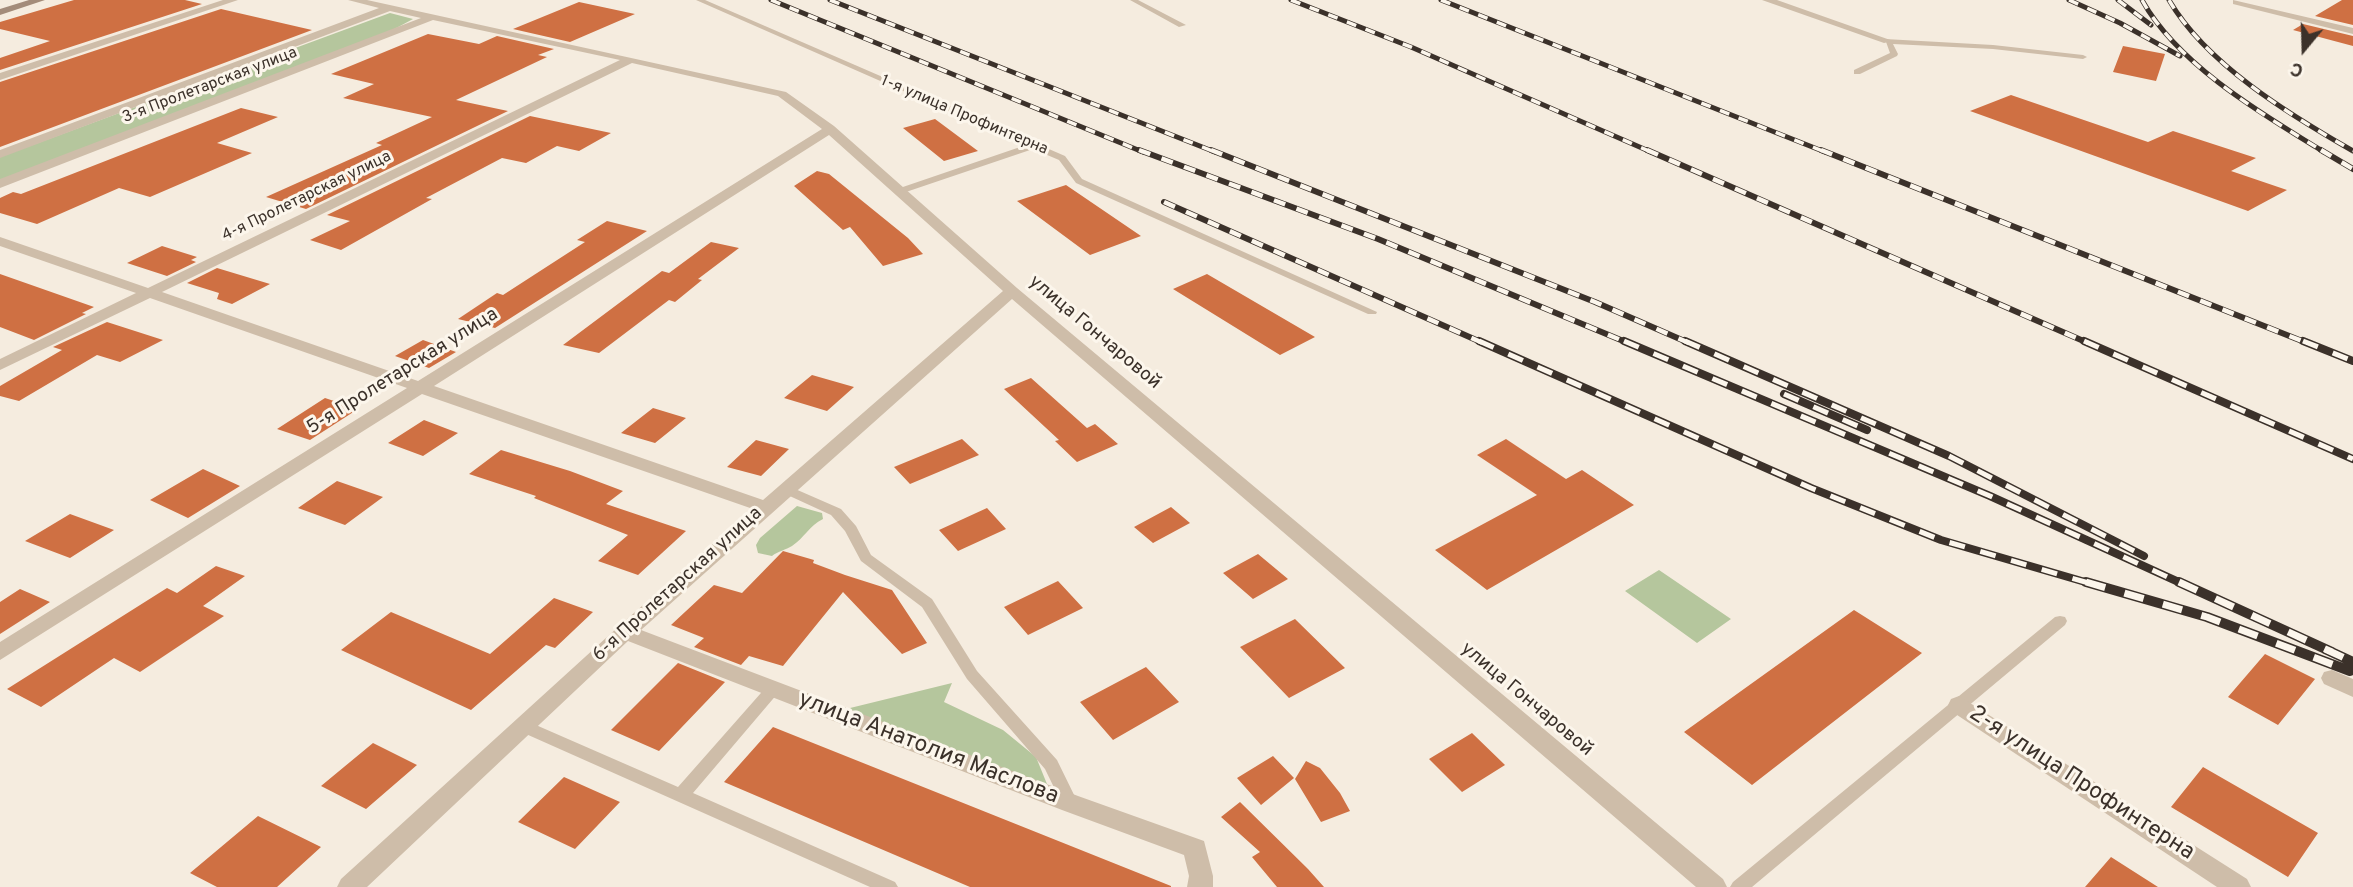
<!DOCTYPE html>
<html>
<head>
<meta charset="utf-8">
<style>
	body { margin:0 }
	#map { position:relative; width:2353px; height:887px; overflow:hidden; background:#f5ecdf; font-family:Overpass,sans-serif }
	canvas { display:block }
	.north { position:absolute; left:2269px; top:14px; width:70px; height:70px; -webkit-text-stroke:5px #fcf6ec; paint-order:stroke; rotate:199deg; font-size:19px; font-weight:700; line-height:28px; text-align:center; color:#3b312a }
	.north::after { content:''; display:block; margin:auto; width:24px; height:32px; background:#3b312a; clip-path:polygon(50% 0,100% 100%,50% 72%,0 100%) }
</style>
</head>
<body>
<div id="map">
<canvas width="2353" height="887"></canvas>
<div class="north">С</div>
</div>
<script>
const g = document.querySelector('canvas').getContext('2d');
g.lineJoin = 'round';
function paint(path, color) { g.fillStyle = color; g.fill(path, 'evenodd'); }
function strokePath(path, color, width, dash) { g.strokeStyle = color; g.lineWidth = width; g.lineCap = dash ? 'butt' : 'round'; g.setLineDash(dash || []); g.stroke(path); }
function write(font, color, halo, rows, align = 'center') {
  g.font = font + ' Overpass,sans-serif'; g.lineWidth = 6; g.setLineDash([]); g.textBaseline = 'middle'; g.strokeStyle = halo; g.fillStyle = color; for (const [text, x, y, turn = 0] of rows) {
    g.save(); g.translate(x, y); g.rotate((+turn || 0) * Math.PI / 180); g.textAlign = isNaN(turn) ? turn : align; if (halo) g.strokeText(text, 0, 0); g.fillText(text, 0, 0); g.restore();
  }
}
paint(new Path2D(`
	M390,13L413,19L389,32L0,181V157Z
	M797,506L822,513L823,519C809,526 804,538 792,546C786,550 778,551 772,556L758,553L756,545L760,538Z
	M1659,570L1731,619L1697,643L1625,591Z
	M952,683L944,702L1003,730L1036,757L1049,789L846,709Z`), '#b5c69d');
paint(new Path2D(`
	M74,0H185L202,4L0,70V58L50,41L0,29V22Z
	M2342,0H2353V25L2315,16Z
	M579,2L635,14L570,42L513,29Z
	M221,9L312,30L0,147V82Z
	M2303,24L2353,36V46L2293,30Z
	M428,34L479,44L497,36L554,49L538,55L547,57L456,100L508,111L306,209L266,197L382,145L376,143L432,117L343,98L374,84L331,74Z
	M2123,46L2165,54L2156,81L2113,72Z
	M2011,95L2148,142L2173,131L2256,158L2231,171L2287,190L2248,211L1970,111Z
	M241,108L278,117L217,143L252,153L150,197L119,188L37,224L0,213V198L13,192L21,194Z
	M530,116L611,133L579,151L557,146L526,163L502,158L426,198L432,199L341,250L310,240L350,221L327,215Z
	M935,119L978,151L944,161L903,128Z
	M817,171L829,174L908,238L923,254L883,266L850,227L843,230L794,186Z
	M1066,185L1141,236L1090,255L1017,201Z
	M607,221L647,231L495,328L458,319L497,293L503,295L585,242L577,240Z
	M711,242L739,248L698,279L702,280L675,302L669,300L599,353L563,345L662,271L669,273Z
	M162,246L197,257L191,260L196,262L167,276L127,263Z
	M217,268L270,284L232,304L217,299L219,293L187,283Z
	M0,274L94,307L82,313L86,314L34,340L0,327Z
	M1207,274L1315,337L1280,355L1173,289Z
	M107,322L163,340L120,362L97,355L19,401L0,396V386L62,350L53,347Z
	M423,340L456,352L429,368L395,356Z
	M812,375L854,387L827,411L784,398Z
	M1031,378L1087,428L1095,424L1118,444L1077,462L1055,441L1059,440L1004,389Z
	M325,398L358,409L310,440L277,429Z
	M653,408L686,418L655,443L621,433Z
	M424,420L458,433L423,456L388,443Z
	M962,439L979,455L910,484L894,467Z
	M1506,439L1566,479L1582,470L1634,505L1487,590L1435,550L1537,495L1477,455Z
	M756,440L789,449L761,476L727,467Z
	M501,450L570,471L623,491L606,504L686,531L638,575L598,561L628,535L534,498L536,496L469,474Z
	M203,469L240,486L188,518L150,500Z
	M337,481L383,497L345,525L298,508Z
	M1171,507L1190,523L1153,543L1134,527Z
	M987,508L1006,529L958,551L939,530Z
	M70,514L114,530L70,558L25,541Z
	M783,551L814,560L813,563L845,575L892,590L927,643L902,654L843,592L783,666L749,656L741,665L694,647L704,638L671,625L714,585L742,593Z
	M1258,554L1288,579L1253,599L1223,573Z
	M216,566L245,576L203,606L224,616L140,672L114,658L41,707L7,689L167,588L177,593Z
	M1058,581L1083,608L1028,635L1004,607Z
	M20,589L50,602L0,634V602Z
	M554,598L593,612L555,648L546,645L471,710L341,650L391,612L490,654Z
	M1854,610L1922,653L1752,785L1684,732Z
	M1295,619L1345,668L1289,698L1240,647Z
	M2265,654L2315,679L2278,725L2228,697Z
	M678,663L725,682L659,751L611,730Z
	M1146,667L1179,702L1113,740L1080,702Z
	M773,727L1171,886V887H970L724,782Z
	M1472,733L1505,765L1462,792L1429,759Z
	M373,743L417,765L366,809L321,786Z
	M1273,756L1294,778L1261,805L1237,778Z
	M1306,761L1320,768L1340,793L1350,811L1321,822L1295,779Z
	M2203,767L2318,833L2288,877L2171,807Z
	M564,777L620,802L575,849L518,822Z
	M1240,802L1308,869L1324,887H1277L1252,857L1260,852L1221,817Z
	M258,816L321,847L277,887H217L190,873Z
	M2111,857L2158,887H2085Z`), '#cf7043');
paint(new Path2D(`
	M696,0H705L1065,156L1082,179L1377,312L1376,314H1368L1076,183L1059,160L1033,149L903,193H897V189L1026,145Z
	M1130,0H1138L1186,25L1179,27Z
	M1885,39L1993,45L2083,55L2087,57L2083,59L1993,49L1893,44L1898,54L1897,56L1860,74H1854V70L1890,53Z
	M786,485L841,509L856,526L871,555L932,599L977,671L1057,760L1078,803L1076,808L1070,810L1064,808L1045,769L967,679L922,607L861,561L845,531L831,515L781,492L780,489Z
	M2060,616L2065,617L2067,621L2065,625L1752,887H1730L1733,882L2055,617Z
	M773,683L778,685L781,689L778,693L693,793L895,882L898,887H870L517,730L515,726L517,722L523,720L529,722L678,787L768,685Z`), '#cebda9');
paint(new Path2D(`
	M223,0H238L0,80V73Z
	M348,0H367L786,92L834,126L1017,288L1723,879L1727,887H1696L1012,299L641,630L1078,796L1204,841L1213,876V887H1187L1189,876L1184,855L1062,810L628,641L367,887H337L341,879L618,627L753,509L422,394L0,660V642L407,388L150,298L0,370V359L136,293L0,246V237L148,288L620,60L433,20L0,188V179L421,18L390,11L0,158V150L379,8ZM632,63L778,96L822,129L418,381L162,292ZM829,135L1003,291L763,500L434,386Z
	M1762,0H1777L1893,41L1884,43Z
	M2233,0L2353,28V34L2233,4Z
	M2332,670L2353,679V697L2324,684L2321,678L2324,672Z
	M1959,696L2247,879L2251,887H2217L1951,711L1948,705L1951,699Z`), '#cebda9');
paint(new Path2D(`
	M29,0H45L0,15V9Z`), '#a38c7a');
const railFar3 = new Path2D(`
	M771,0L1143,152
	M830,0L1215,152
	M1291,0L1411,47L1651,152
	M1441,0L1825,152
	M2069,0L2120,23L2180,56
	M2118,0L2151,25
	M2142,0C2178,65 2262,114 2324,152
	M2169,0C2206,64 2290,115 2353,151`);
const railFar2 = new Path2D(`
	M1139,150L1378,239L1628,343
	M1211,150L1595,302L1689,343
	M1647,150L2088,343
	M1821,150L2307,343
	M2321,150L2353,169
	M1164,202L1483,343`);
const railFar1 = new Path2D(`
	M1479,341L1811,488L1941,540L2092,584
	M1624,341L1990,496L2183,584
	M1685,341L1949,456L2144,556
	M2084,341L2353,459
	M2303,341L2353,361
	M1784,394L1867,430`);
const rail = new Path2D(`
	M2086,582L2207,617L2350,671
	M2179,582L2332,652
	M2325,649L2353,662`);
strokePath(railFar3, '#3b312a', 5);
strokePath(railFar2, '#3b312a', 6);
strokePath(railFar1, '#3b312a', 8);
strokePath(rail, '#3b312a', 10);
strokePath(railFar3, '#fcf6ec', 3.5, [10]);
strokePath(railFar2, '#fcf6ec', 4.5, [12]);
strokePath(railFar1, '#fcf6ec', 5, [16]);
strokePath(rail, '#fcf6ec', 7, [20]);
write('16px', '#3b312a', '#fcf6ec', [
	["3-я Пролетарская улица",210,86,-21],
	["1-я улица Профинтерна",964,116,23],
	["4-я Пролетарская улица",307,197,-26]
]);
write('19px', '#3b312a', '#fcf6ec', [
	["улица Гончаровой",1094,333,40],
	["5-я Пролетарская улица",403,372,-32],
	["6-я Пролетарская улица",678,585,-42],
	["улица Гончаровой",1526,700,40]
]);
write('23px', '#3b312a', '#fcf6ec', [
	["улица Анатолия Маслова",928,749,21],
	["2-я улица Профинтерна",2081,784,33]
]);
</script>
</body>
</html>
